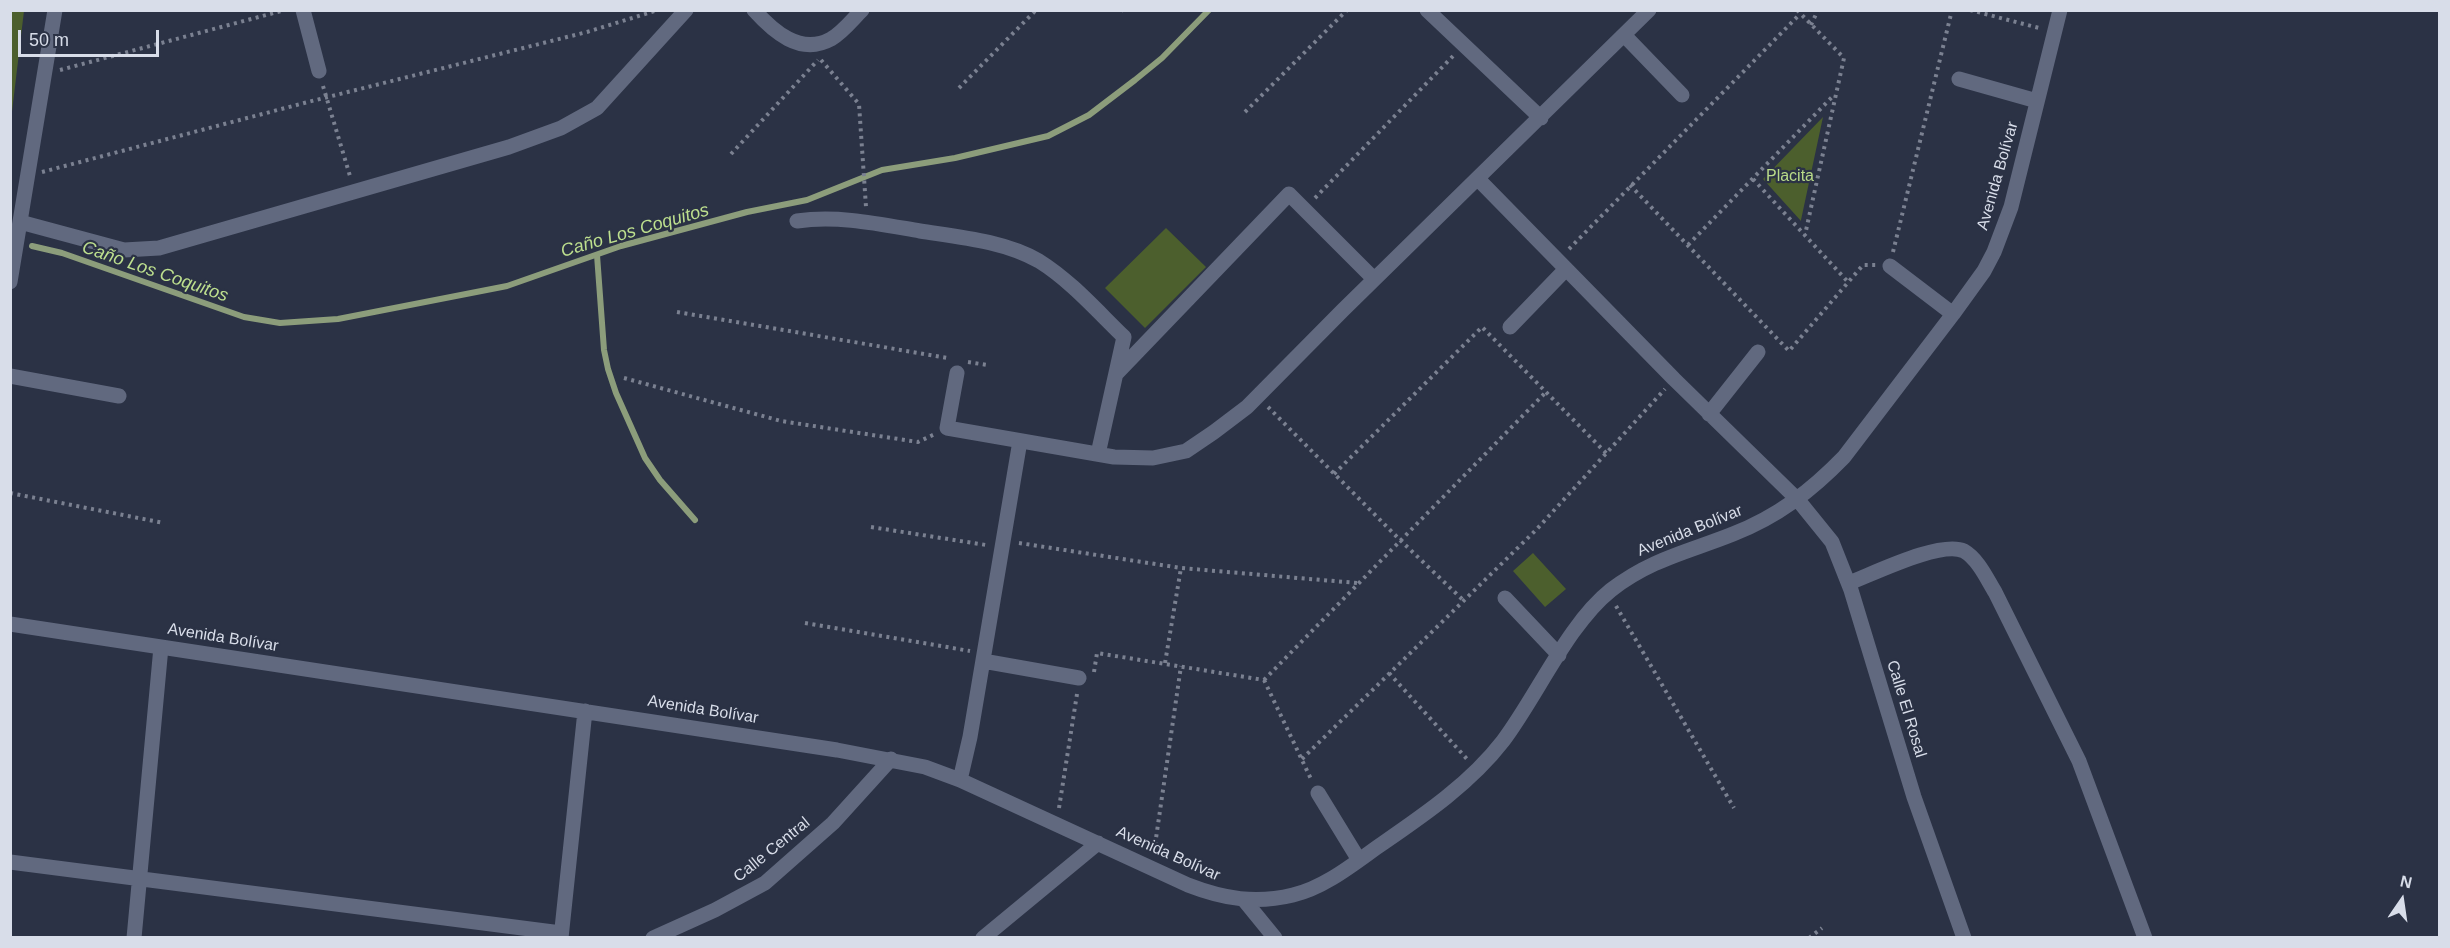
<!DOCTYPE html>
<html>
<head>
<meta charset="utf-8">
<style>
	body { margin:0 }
	#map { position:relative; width:2450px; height:948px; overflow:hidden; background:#2b3245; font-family:Arial,sans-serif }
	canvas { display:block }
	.frame { position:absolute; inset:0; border:12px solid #d8dde9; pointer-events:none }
	.north { position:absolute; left:2372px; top:870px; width:60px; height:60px; -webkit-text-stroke:4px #2b3245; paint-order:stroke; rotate:13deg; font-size:16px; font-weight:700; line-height:24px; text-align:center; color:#d8dde9 }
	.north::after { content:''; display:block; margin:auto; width:21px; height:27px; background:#d8dde9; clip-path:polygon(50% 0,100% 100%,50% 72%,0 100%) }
	.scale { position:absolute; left:18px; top:30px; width:141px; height:27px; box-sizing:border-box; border:3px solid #d8dde9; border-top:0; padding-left:8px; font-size:18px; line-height:21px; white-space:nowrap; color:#d8dde9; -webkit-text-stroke:4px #2b3245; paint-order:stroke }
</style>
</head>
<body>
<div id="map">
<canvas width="2450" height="948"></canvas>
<div class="frame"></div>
<div class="north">N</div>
<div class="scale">50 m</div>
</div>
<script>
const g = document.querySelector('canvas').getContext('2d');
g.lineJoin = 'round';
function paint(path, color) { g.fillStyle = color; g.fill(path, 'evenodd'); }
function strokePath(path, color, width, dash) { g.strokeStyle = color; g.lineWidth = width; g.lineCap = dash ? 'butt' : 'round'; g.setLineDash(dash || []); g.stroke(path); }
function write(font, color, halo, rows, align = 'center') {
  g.font = font + ' Arial,sans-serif'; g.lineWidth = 4.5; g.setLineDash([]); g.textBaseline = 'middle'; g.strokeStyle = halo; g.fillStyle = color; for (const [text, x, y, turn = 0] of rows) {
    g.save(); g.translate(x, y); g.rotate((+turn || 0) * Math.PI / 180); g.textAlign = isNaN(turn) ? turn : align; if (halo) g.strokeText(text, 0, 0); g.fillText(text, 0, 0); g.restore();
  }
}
paint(new Path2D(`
	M10,11H24L11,120H10Z
	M1823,117L1801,220V221L1763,179Z
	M1166,228L1206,267L1145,328L1105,288Z
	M1533,553L1566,589L1545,607L1513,571Z`), '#4c5f2d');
strokePath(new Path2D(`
	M32,246L62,253L244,317L280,323L338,319L507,286L621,246L747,212L807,200L882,170L955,158L1048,136L1089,115L1135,80L1162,58L1209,10
	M597,255L604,350L608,369L616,393L645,458L660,480L695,520`), '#8c9d7b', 6);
strokePath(new Path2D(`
	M1123,10L1124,11
	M1797,10L1844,58L1805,235
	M1970,10L2039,28
	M1811,25L1818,10
	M821,60L859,104L866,207
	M60,70L285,10
	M323,86L350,176
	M959,88L1036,10
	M1245,112L1347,10
	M731,154L818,60
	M42,172L308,102L587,32L658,10
	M1753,179L1848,282
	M1630,185L1789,351L1863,265H1876
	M1315,198L1454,55
	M1688,245L1834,95
	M1569,249L1800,14
	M1893,252L1952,10
	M677,312L948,358
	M968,362L987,365
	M624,378L781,421L918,442L935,434
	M1268,407L1400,540L1463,600
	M1334,474L1482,327L1607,454
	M10,493L164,523
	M871,527L986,545
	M1019,543L1181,568L1357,583
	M1616,606L1734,808
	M805,623L970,651
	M1165,663L1181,568
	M1094,672L1097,653L1264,680
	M1389,673L1467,759
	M1264,680L1546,392
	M1264,680L1311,779
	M1302,759L1536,530L1665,389
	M1059,808L1077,694
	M1154,852L1181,666
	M1809,938L1822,928`), '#7b8191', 4, [3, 4.5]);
strokePath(new Path2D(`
	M303,10L319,71
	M754,10C773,31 800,56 831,39C843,32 852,20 862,10
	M1427,10L1541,118
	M1624,35L1682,95
	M1959,79L2037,101
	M1478,179L1674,379L1798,500L1832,542L1851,590L1914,797L1964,938
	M797,221C838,215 879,224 920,231C959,237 1004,241 1039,261C1071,281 1097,311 1124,337L1098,454
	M20,222L124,250L159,248L509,147L561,128L597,108L686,10
	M1890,266L1953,314
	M10,282L55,10
	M1510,327L1566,269
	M957,373L947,428L1114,457L1153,458L1186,451L1214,432L1247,407L1343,310L1649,10
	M1116,374L1289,194L1374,279
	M10,376L119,396
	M1709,414L1758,352
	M1849,583C1873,574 1941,540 1964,551C1978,559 1987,579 1995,592L2079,761L2145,938
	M1505,598L1559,655
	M10,624L837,750L925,767L960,780L1188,885C1224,899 1256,904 1293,895C1323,888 1351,866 1376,848C1421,817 1469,785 1503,741C1537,696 1568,624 1611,590C1651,559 1688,552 1733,534C1777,517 1811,491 1844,457L1953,314L1984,271L1994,252L2011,207L2060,10
	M983,661L1079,678
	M960,780L970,737L1020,441
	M1318,793L1359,860
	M10,862L561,933
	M1244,900L1275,938
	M134,938L161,647
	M561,938L585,711
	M653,938L715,910L765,883L833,823L891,759
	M983,938L1098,843`), '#61697f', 15);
write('16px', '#d8dde9', '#2b3245', [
	["Avenida Bolívar",1998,176,-74],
	["Avenida Bolívar",1690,531,-22],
	["Avenida Bolívar",223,638,9],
	["Calle El Rosal",1906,709,73],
	["Avenida Bolívar",703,710,9],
	["Calle Central",772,850,-39],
	["Avenida Bolívar",1168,854,24]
]);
write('16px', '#b8da88', '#2b3245', [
	["Placita",1790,177]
]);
write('italic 18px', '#bddf8e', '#2b3245', [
	["Caño Los Coquitos",635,231,-16],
	["Caño Los Coquitos",155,272,19]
]);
</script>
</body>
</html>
